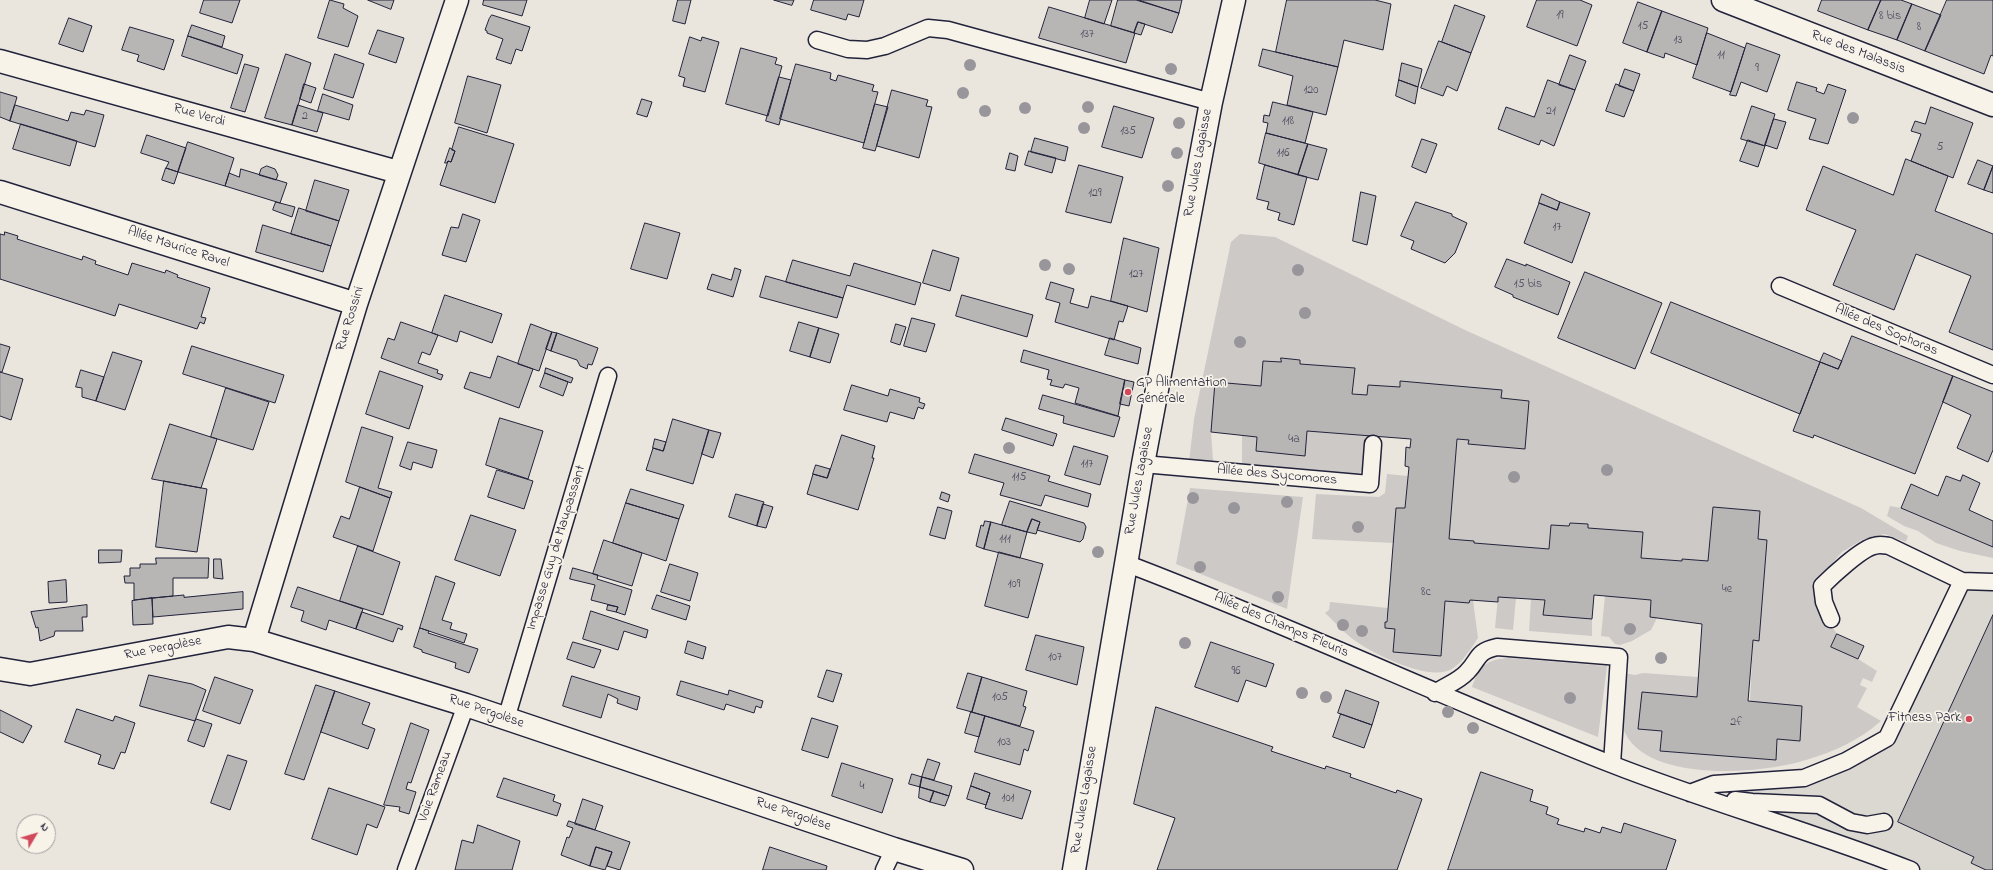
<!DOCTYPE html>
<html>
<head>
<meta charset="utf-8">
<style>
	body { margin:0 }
	#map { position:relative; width:1993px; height:870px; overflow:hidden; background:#eae6de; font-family:"Indie Flower",sans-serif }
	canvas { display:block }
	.north { position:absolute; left:16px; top:814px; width:40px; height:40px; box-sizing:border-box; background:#f7f3e8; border:1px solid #a29fa3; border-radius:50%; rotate:52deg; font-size:11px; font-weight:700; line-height:16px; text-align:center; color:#22223b }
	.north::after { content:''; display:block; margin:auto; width:14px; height:18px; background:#d1495b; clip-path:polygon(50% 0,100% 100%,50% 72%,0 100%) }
</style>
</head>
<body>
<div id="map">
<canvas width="1993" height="870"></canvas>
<div class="north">N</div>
</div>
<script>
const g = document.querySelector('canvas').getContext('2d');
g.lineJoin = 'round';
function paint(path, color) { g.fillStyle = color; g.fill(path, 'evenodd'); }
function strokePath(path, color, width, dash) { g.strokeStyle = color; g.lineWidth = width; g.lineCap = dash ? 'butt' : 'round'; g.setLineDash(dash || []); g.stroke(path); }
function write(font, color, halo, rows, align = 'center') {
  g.font = font + ' "Indie Flower",sans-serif'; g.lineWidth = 3.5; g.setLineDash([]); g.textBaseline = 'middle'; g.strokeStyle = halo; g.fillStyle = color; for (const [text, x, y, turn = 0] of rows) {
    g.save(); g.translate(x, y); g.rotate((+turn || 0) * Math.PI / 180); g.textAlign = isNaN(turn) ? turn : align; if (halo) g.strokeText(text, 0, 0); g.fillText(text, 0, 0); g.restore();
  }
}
paint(new Path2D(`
	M1962,581L1993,582V870H1911L1690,793L1804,778L1887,738Z`), '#dbd8d2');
paint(new Path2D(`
	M1240,234L1275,237L1465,330L1861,508L1908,536L1906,542L1884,534L1862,540L1842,552L1823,574L1814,590L1818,606L1837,634L1831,647L1858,659L1877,671L1872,682L1863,678L1860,685L1867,688L1857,707L1881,721C1860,740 1833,752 1806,760C1761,774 1650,783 1625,733C1620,724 1623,685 1624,673L1635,675L1643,673L1698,677L1697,697L1642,694L1639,729L1662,731L1660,751L1775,760L1777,739L1800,741L1802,706L1750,702L1753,640L1759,641L1767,540L1758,539L1760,511L1713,507L1708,561L1682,559V561L1641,558L1643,532L1588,528V524L1570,523L1569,526L1551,525L1549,549L1474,543V541L1449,539L1457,439L1469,440V444L1525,448L1529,401L1501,398L1502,390L1401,381L1400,387L1368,385L1367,395L1352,394L1354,368L1300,364V360L1282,358L1281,362L1264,361L1261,386L1215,383L1211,432L1213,461L1189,462L1194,419L1231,242Z
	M1307,431L1368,435L1366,463L1363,469L1357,476L1242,465V435L1257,437L1256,451L1304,455Z
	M1387,474L1408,476L1405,508H1396L1394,543L1312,539L1316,494L1379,497L1385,493Z
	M1190,488L1303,497L1287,609L1176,564Z
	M1890,506L1901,508L1993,547V558L1960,551L1936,543L1918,531L1904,526L1887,516Z
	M1605,596L1651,600L1650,617L1657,618L1651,630L1632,641L1620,645L1615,644L1609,637L1601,636Z
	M1498,597L1516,598L1513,630L1495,628Z
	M1531,599L1545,600L1544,615L1592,619V636L1529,631Z
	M1470,600H1473L1478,638C1471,648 1462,664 1450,670C1426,681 1368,652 1349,636C1340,629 1333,620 1325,613L1329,610L1330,602L1388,608L1385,628L1395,629L1393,652L1440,656L1445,601L1469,603Z
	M1509,658L1607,666L1598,737L1472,687C1479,666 1487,659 1509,658Z`), '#cdc9c6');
const building = new Path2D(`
	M204,0H240L232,23L200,13Z
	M330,0L344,4L343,8L358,16L348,47L318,38Z
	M368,0H394L391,9Z
	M484,0H527L522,16L483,5Z
	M678,0H691L685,24L673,21Z
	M774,0H794L792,5Z
	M814,0H864L859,17L848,14L846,20L811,10Z
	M1090,0H1112L1104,24L1085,18Z
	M1118,0H1136L1179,13L1172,33L1138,22L1134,33L1111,26Z
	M1139,0H1182L1179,13Z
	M1287,0H1375L1391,4L1383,50L1344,40L1338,67L1276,52Z
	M1537,0H1580L1592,5L1577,46L1527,27Z
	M1822,0H1881L1868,30L1818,11Z
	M1881,0H1901L1912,4L1897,40L1868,30Z
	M1947,0H1993V56L1991,55L1984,74L1925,51Z
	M1638,2L1662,11L1647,52L1623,43Z
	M1912,4L1941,15L1925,51L1897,40Z
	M1455,5L1485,16L1471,53L1442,42Z
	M1049,7L1135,33L1126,63L1039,38Z
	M1662,11L1708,28L1697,65L1665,53L1664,58L1647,52Z
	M492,15L530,27L522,51L516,49L511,64L496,59L503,39L487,33V31L485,30L489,19Z
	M69,18L92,26L83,52L59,44Z
	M1138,22L1145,24L1141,35L1134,33Z
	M192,25L225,36L222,47L188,36Z
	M130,27L174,40L164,70L137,61L139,55L122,50Z
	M378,30L404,38L396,63L369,54Z
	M1707,33L1745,48L1731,92L1693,78Z
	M188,36L243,55L237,74L182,56Z
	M690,37L701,41L702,37L719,42L705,92L683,86L685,78L679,76Z
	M1439,41L1471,53L1457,91L1447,86L1443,96L1421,88Z
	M1747,43L1780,55L1767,92L1741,82L1736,96L1730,95Z
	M741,48L777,58L775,64L782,66L768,116L726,104Z
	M1263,49L1338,67L1326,115L1287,105L1293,76L1259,66Z
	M286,54L311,63L292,125L265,118Z
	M335,54L364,64L353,98L324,89Z
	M1570,55L1586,61L1575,90L1559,85Z
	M1402,63L1422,69L1418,87L1399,80Z
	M245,64L259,68L245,112L231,108Z
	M796,64L831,73L830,79L836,81L838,75L874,85L872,91L878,92L864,143L780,119Z
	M1625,69L1640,74L1634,91L1619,86Z
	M468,76L501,85L487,133L455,123Z
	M779,77L791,80L779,125L766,121Z
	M1399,80L1418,87L1415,104L1396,96Z
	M1548,80L1575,90L1554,146L1541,140L1539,145L1498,129L1506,107L1534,117Z
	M1797,82L1817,88L1816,91L1824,94L1828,84L1846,90L1828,144L1809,139L1816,119L1788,110Z
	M304,84L316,88L311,103L300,99Z
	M1616,84L1634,91L1624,117L1606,111Z
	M892,90L928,100L926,106L932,107L919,158L877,146Z
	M0,92L17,97L10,121L0,117Z
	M323,94L353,105L349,120L318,111Z
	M642,99L652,102L647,117L637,114Z
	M1273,102L1313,112L1305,143L1266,133L1268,123L1263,122L1264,115L1269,116Z
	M875,104L888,107L875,151L863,148Z
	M15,105L68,121L71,112L84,115L86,110L104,115L95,147L10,121Z
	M298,105L323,113L317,132L292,125Z
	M1114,106L1154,118L1142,158L1102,147Z
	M1752,106L1775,114L1765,146L1741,139Z
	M1931,107L1973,123L1953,178L1911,161L1921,134L1911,131L1915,121L1925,124Z
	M1774,119L1786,122L1777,149L1765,145Z
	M21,124L77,141L70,166L13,149Z
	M459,127L514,144L495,203L440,185L448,161L451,162L455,151L452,150Z
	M1266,133L1308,144L1298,175L1259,163Z
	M147,135L186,148L178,172L166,168L169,162L141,153Z
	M1035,138L1068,147L1065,161L1031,152Z
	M1422,139L1437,144L1426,173L1412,167Z
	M1748,140L1765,146L1758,167L1740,161Z
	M188,142L234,158L225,186L178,172Z
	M1308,144L1327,149L1318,180L1298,175Z
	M450,148L455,151L451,162L448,161L447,163H445Z
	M1029,151L1056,158L1052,173L1025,165Z
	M1010,153L1018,156L1015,171L1006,169Z
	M1906,159L1948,176L1935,211L1993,234V350L1949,332L1971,276L1916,254L1894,310L1833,285L1856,230L1806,210L1823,166L1893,195Z
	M1978,160L1993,166L1984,190L1968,184Z
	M1079,165L1123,177L1111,223L1066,212Z
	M1265,165L1307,177L1294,225L1278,220L1280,213L1267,209L1269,202L1257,199Z
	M267,166L275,169L278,175L276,180L259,175L261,169Z
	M1993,166V193L1984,190Z
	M166,168L178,172L174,184L162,180Z
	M241,169L287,183L280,203L225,186L229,173L239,177Z
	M315,180L349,190L339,221L306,211Z
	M1361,192L1376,196L1367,245L1353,241Z
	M1542,194L1560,202L1557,210L1539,203Z
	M276,202L295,207L292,217L273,210Z
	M1416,202L1452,214V216L1467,223L1455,253L1445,263L1411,249L1414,241L1401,236Z
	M1560,202L1590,213L1572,263L1524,243L1539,203L1557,210Z
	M299,208L339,221L331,246L291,234Z
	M463,214L480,220L466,262L442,255L451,227L458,228Z
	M645,223L680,233L667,279L631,269Z
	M263,225L331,246L323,272L256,252Z
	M5,232L18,236L17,239L82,260L83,256L96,261L95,264L128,275L132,263L165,273L166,270L178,275L177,277L210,288L201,317L206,318L204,324L200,322L197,329L119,304L115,316L0,279V234L4,235Z
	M1124,238L1159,248L1147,312L1111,301Z
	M933,250L959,258L950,291L923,283Z
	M1507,259L1526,266V264L1570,282L1558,315L1513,297V295L1495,287Z
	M793,260L850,276L854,263L921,283L915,305L847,285L843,298L786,282Z
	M735,268L741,270L733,297L707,289L712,274L731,280Z
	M1585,272L1662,303L1635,369L1558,338Z
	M766,276L843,298L837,318L760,297Z
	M1051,282L1074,289L1070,303L1088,308L1091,296L1128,306L1123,322L1119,321L1114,340L1055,322L1060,303L1046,299Z
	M445,295L502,314L492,343L460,331L457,342L432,333Z
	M962,295L1033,315L1027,337L956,316Z
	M1671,302L1820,362L1800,414L1651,353Z
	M912,318L935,324L926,352L904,346Z
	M401,322L438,335L430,355L422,352L418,363L438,370L437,373L443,375L441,380L381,358L388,338L394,340Z
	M799,322L819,328L810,357L790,351Z
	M531,324L552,332L539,371L518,364Z
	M896,324L906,327L900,345L891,342Z
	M819,328L839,334L830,363L810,357Z
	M552,332L557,333L551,351L546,349Z
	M557,333L598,348L592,365L588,364L587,369L580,366L577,360L551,351Z
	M1852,336L1953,376L1915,474L1814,435L1813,438L1793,431L1820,362L1838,369Z
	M1110,338L1141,348L1138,364L1105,355Z
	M0,344L10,347L2,372H0Z
	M192,346L284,375L275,403L183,374Z
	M1024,350L1125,380L1118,416L1075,403L1079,388L1065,384L1063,388L1050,385L1052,380L1047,379L1049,370L1021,362Z
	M113,352L142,361L125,410L96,401Z
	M1824,353L1842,361L1838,369L1820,362Z
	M498,356L533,369L519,408L464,388L470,372L490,378Z
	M1281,358L1300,360V364L1355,368L1352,394L1367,395L1368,385L1400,387V381L1502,390L1501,398L1529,401L1525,449L1468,444L1469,440L1457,439L1449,539L1474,541V543L1549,549L1551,525L1569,526L1570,523L1588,524V528L1643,532L1641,558L1682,561V559L1708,561L1713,507L1760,511L1758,539L1767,540L1759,641L1753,640L1748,701L1802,706L1800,741L1777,739L1776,760L1660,751L1662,731L1638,729L1642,692L1697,697L1702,624L1650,617L1651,600L1594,595L1592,619L1543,615L1545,600L1498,597V602L1470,600L1469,603L1445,601L1441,656L1393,652L1395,629L1385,628V622H1387L1396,508H1405L1409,467L1405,466L1406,447L1410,448L1411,439L1307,431L1305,456L1256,451L1257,437L1211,432L1215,382L1261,386L1263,361L1281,362Z
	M546,368L573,378L571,383L545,373Z
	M81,370L104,377L96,401L82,397V388L76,387Z
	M380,371L423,386L409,429L366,414Z
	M0,372L23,379L11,420L0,416Z
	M545,373L568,382L563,396L540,387Z
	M1953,376L1993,392V450L1988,462L1957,448L1971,415L1943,402Z
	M1125,380L1134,382L1129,406L1120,404Z
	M852,385L888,396L890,389L920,398L919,402L925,404L923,409L918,407L914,419L890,412L887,422L844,410Z
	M226,388L269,402L253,450L211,437Z
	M1043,395L1120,417L1114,437L1063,423L1064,416L1039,409Z
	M500,418L543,431L528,479L486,465Z
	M1006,418L1057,434L1053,446L1002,430Z
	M673,419L709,430L693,484L646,470L653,448L663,451Z
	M170,424L217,439L201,488L152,479Z
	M362,427L393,437L378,488L392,492L390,498L346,482Z
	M709,430L721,433L713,458L702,454Z
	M842,435L875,446L872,458H874L858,510L807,494L813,474L827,478Z
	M655,439L666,442L663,451L653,448Z
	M408,442L437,450L432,468L413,462L411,470L400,466Z
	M1074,446L1108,456L1100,485L1065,475Z
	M975,454L1050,476L1048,481L1091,494L1088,507L1045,495L1041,506L1000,495L1004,483L969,473Z
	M816,465L830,469L827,478L813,474Z
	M497,470L533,481L524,509L488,497Z
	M1963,475L1980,483L1969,510L1993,521V547L1901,508L1911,484L1938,496L1946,476L1960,481Z
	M164,481L207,489L197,552L156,547Z
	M360,487L390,498L373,551L333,537L341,516L349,519Z
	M631,489L684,505L679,519L626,503Z
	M942,492L950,495L948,502L940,499Z
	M736,494L764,502L757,526L729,517Z
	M1010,501L1084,523L1086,527L1083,539L1080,542L1037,530L1040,522L1032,519L1027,532L1002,525Z
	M626,503L679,519L666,561L613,543Z
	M763,504L773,507L766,528L757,526Z
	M938,507L952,511L945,539L930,535Z
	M471,515L516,530L500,576L455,560Z
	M1032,519L1040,522L1036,534L1027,532Z
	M985,521L991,522L984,549L976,546L981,525L983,526Z
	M991,522L1027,532L1020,558L984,549Z
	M604,540L642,553L632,586L593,574Z
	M358,546L400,562L383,615L340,601Z
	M99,550H122L121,562L99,563Z
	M999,552L1043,564L1028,618L985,606Z
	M156,558H209L208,578H173V596L134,600V583H125L124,576H130V568H140V564H156Z
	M214,559H221L223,579L214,578Z
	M670,564L698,573L690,601L661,592Z
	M573,568L598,575L597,579L632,590L625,615L616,612L618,607L591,600L595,585L570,579Z
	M436,576L455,583L442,620L452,623L450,629L467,634L464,643L420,628Z
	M66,580L67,602L49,603L48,582Z
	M298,587L363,609L356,629L329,620L326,630L301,621L304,611L291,607Z
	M243,592V609L153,617L152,598L184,595V597Z
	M657,595L690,606L686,620L652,609Z
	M152,598L153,624L133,625L132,601Z
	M87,605V617H82L83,631H55L54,636L40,641L38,627L36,628L31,612Z
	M608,605L618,607L616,612L607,610Z
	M591,611L648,630L646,638L624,631L618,650L583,639Z
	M362,612L403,626L402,630L398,628L393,642L356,629Z
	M1993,615V870H1986L1971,863L1974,857L1898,822Z
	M420,628L429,631L428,633L478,649L469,673L455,668L456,663L422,652V650L414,647Z
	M1837,634L1864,646L1858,659L1831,647Z
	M1036,635L1084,647L1077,685L1026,670Z
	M688,641L706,647L703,659L685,653Z
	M573,642L601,650L594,668L567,659Z
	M1211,642L1274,664L1266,687L1246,680L1238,702L1195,687Z
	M827,670L842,674L833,702L818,697Z
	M968,673L982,677L972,712L957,708Z
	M149,675L192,684L206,690L195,721L140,706Z
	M572,676L640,697L637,710L617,703L618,699L608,694L601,718L563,706Z
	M215,677L253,690L240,724L203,711Z
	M982,677L1027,691L1023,706L1026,707L1020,726L972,712Z
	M681,681L728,695L729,690L763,701L761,708L756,706L754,713L726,704L724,710L677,695Z
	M316,685L335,691L304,780L285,774Z
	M1346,690L1379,702L1372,725L1338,713Z
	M335,691L370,703L362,724L375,729L368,749L321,732Z
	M1156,707L1273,747L1271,751L1325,769L1326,766L1351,774L1350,777L1396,793L1397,790L1422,799L1397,870H1157L1175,818L1134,804Z
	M77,709L113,721L115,716L135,723L125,753L121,752L114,769L98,764L101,755L65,742Z
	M0,710L32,726L23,743L0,732Z
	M971,712L985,716L979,737L965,733Z
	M1341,714L1372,725L1364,748L1333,737Z
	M985,716L1034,731L1028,751L1024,749L1020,765L975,752Z
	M812,718L838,726L828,758L802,750Z
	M196,719L212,724L204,747L188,741Z
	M411,723L429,730L411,783L408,782L406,789L416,792L409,814L399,811L400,807L384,805Z
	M228,755L247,761L230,810L211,803Z
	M928,759L940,763L934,780L922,777Z
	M842,763L893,779L882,813L832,796Z
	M1481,772L1533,790L1530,801L1548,807L1546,814L1559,819L1557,824L1584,832L1585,828L1600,833L1602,827L1621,833L1624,823L1676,840L1666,870H1448Z
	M975,773L1031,791L1022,819L985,808L990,793L971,786Z
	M912,774L922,777L920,787L909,784Z
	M922,777L952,786L949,796L920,787Z
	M504,778L555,795L553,801L561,804L557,816L497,797Z
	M971,786L990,793L986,805L967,799Z
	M920,787L934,791L930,802L919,798Z
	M329,788L385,807L377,828L367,824L357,855L312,839Z
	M934,791L949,796L945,806L930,802Z
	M583,799L603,806L595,830L575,824Z
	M569,821L630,842L620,870L607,866L612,852L596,847L590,866L561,855L567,837L569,838L573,828L567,826Z
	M478,825L520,841L512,870H455L462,840L473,843Z
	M596,847L612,852L605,870L590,866Z
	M770,847L827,866L826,870H763Z`);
paint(building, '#b8b6b5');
strokePath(building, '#22223b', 1);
const service = new Path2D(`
	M817,40L848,49L867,50L885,46L928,28L948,30L1211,102
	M1780,286L1993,375
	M1143,464L1370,484L1373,444
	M1125,563C1289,625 1448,700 1611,764C1710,803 1812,831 1911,870
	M1831,619L1824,602L1822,586C1832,576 1861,549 1874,546C1879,544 1883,545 1889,546L1962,581L1993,582
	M1435,693C1445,686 1459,681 1467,672C1480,659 1475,652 1497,647L1619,657L1612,764
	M506,719L608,376
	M1690,793L1714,784L1804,778L1846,761L1887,738L1962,581
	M1735,800L1752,802L1819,805L1851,822L1867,825L1884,822
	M406,870L466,705
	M884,870L894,849`);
const minor = new Path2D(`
	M1723,0L1993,105
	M0,61L398,172
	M0,192L356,304
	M254,640L356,304L457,0
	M0,669L30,674L228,637L254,640L466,705L894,849L962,870
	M1074,870L1143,464L1211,102L1234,0`);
strokePath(service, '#22223b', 19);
strokePath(minor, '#22223b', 25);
strokePath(service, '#f7f3e8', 16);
strokePath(minor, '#f7f3e8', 22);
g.fillStyle = '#98969b';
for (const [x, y] of [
	[970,65],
	[1171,69],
	[963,93],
	[1088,107],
	[1025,108],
	[985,111],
	[1853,118],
	[1179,123],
	[1084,128],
	[1177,153],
	[1168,186],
	[1045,265],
	[1069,269],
	[1298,270],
	[1305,313],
	[1240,342],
	[1009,448],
	[1607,470],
	[1514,477],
	[1193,498],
	[1287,502],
	[1234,508],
	[1358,527],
	[1098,552],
	[1200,567],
	[1278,597],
	[1343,625],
	[1630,629],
	[1362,631],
	[1185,643],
	[1661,658],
	[1302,693],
	[1326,697],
	[1570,698],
	[1448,712],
	[1473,728]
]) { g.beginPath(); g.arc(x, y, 6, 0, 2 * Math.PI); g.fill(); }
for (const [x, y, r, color] of [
	[1128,392,4,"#d1495b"],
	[1969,719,4,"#d1495b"]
]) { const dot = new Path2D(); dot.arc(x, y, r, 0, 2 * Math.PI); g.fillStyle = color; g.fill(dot); strokePath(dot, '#f7f3e8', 1.5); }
write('12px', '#48475a', null, [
	["19",1560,16],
	["8 bis",1890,17],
	["15",1643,27],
	["8",1919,28],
	["137",1087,35],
	["13",1678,41],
	["11",1721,56],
	["9",1757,69],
	["120",1311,91],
	["21",1551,112],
	["2",305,117],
	["118",1288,122],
	["135",1128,132],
	["5",1940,148],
	["116",1283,154],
	["129",1095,194],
	["17",1557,228],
	["127",1136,275],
	["15 bis",1528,285],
	["4a",1294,440],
	["117",1087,465],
	["115",1019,478],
	["111",1005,540],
	["109",1014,585],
	["4e",1727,590],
	["8c",1426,593],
	["107",1055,658],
	["96",1236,672],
	["105",1000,698],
	["2f",1736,723],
	["103",1004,743],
	["4",862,787],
	["101",1008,799]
]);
write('14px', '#22223b', '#f7f3e8', [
	["Rue des Malassis",1858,53,21],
	["Rue Verdi",199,116,16],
	["Rue Jules Lagaisse",1199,163,-80],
	["Allée Maurice Ravel",178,248,18],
	["Rue Rossini",351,319,-73],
	["Allée des Sophoras",1886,331,23],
	["Allée des Sycomores",1277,476,5],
	["Rue Jules Lagaisse",1140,481,-80],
	["Impasse Guy de Maupassant",557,548,-73],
	["Allée des Champs Fleuris",1281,626,23],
	["Rue Pergolèse",163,649,-11],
	["Rue Pergolèse",486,712,19],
	["Voie Rameau",436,787,-70],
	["Rue Jules Lagaisse",1085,800,-81],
	["Rue Pergolèse",793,815,19]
]);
write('14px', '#22223b', '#f7f3e8', [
	["GP Alimentation",1136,384],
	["Générale",1136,400],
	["Fitness Park",1961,719,"right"]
], 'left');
</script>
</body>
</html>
